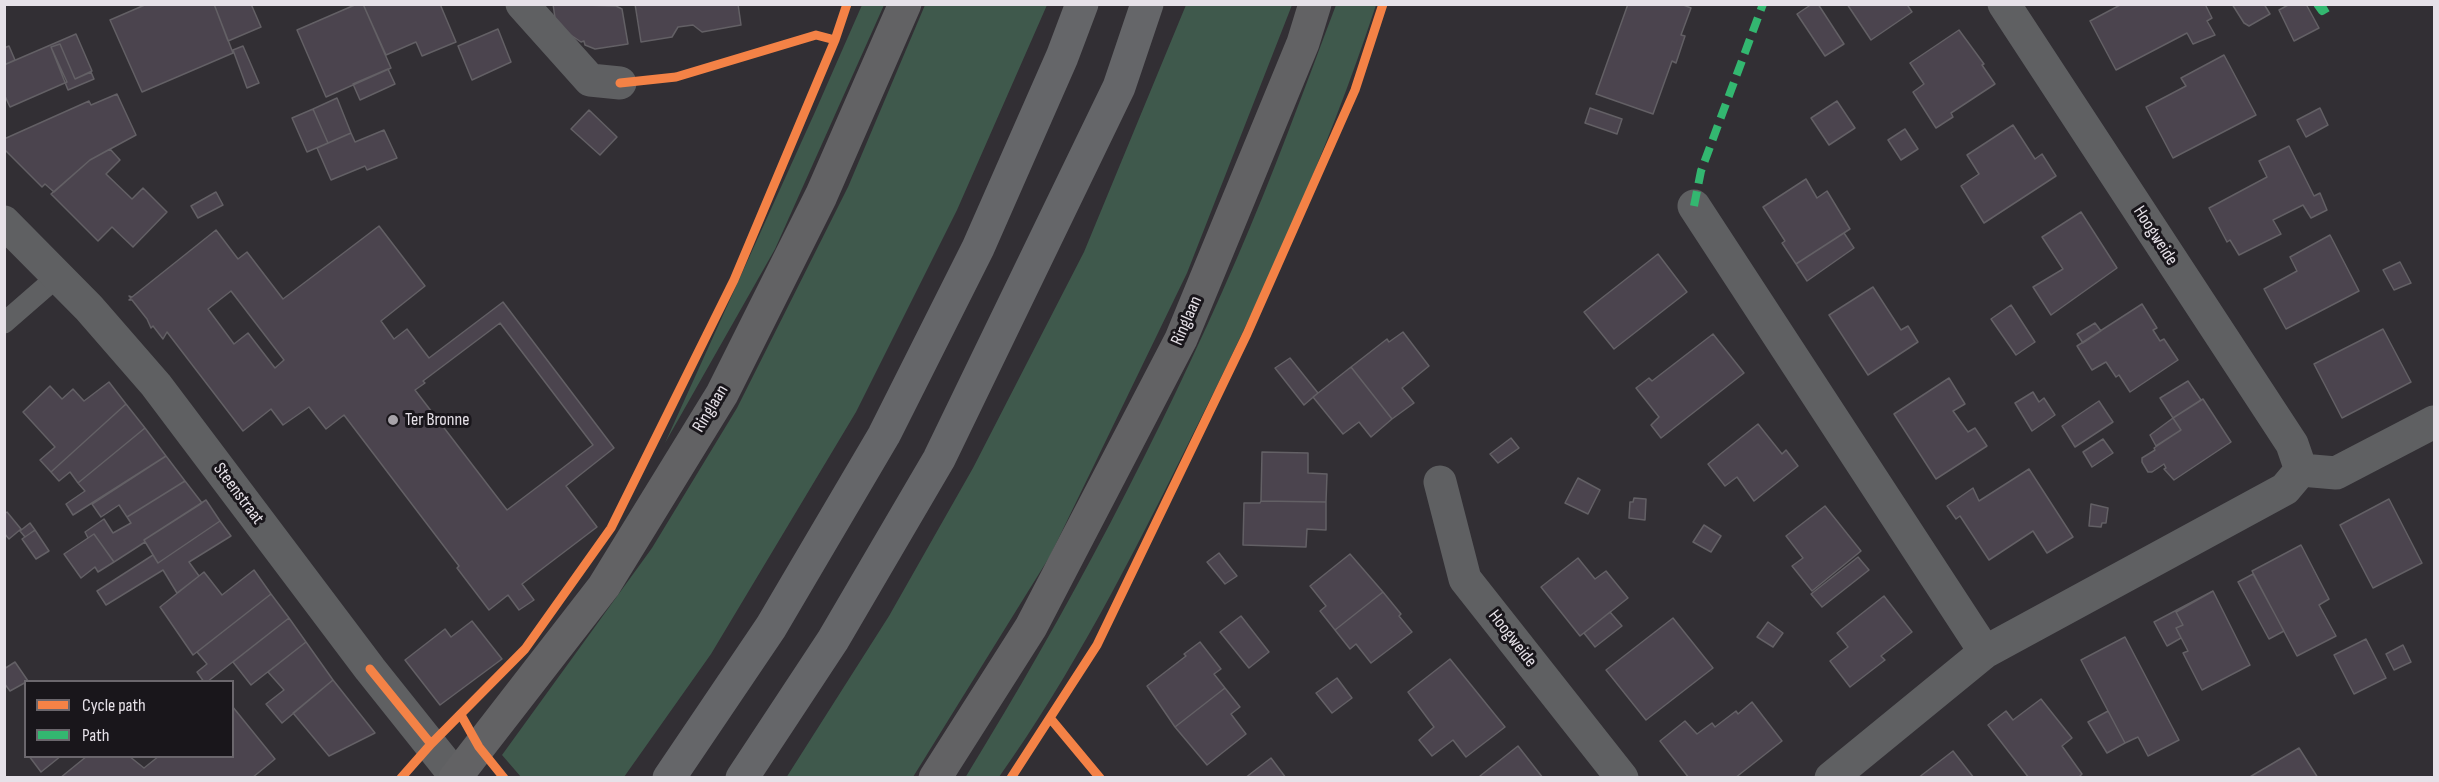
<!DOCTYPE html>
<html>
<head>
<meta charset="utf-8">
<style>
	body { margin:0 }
	#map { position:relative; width:2439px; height:782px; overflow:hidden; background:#322f34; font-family:"Sofia Sans Condensed",sans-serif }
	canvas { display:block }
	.frame { position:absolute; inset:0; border:6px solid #e6e1e8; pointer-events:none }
	.legend { position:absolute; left:24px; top:680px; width:210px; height:78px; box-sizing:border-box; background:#19161b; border:2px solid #6b676d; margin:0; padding:8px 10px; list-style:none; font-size:18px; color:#e6e1e8 }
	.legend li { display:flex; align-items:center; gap:12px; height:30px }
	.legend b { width:30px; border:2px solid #6b676d }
</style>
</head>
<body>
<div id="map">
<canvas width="2439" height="782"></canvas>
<div class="frame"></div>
<ul class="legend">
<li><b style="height:8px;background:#f48246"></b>Cycle path</li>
<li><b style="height:8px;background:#33b770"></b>Path</li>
</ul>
</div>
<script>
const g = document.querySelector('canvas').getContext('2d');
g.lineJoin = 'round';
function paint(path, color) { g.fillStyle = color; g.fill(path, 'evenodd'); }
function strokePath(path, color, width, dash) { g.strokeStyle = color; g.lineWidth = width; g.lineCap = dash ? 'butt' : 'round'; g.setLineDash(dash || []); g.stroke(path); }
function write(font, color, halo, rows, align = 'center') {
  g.font = font + ' "Sofia Sans Condensed",sans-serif'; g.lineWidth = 6; g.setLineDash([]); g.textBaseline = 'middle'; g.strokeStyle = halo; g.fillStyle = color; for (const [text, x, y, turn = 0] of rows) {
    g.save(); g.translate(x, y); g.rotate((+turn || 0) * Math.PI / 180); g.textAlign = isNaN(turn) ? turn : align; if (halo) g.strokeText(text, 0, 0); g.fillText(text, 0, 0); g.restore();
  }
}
paint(new Path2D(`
	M862,5H884L775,249L665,443L815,112Z
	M925,5H1047L957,210L856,412L711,654L624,777H521L502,755L652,548L737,408L848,187Z
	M1186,5H1292L1187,273L1050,556L913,777L786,778L889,616L973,468L1084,252Z
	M1336,5H1376C1327,155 1260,301 1189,442C1132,557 1073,673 999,777L965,778C1068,611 1159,438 1237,258C1273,175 1304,90 1336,5Z`), '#3f594c');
const building = new Path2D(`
	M147,4H214L233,53L142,92L110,20Z
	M214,4H251L261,27L228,41Z
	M357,4H363L391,68L326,97L297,30Z
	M363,4H440L456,42L422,56L416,42L386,55Z
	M553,4L616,6L622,9L628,44L595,49L585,45L584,41L581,42L556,25Z
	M635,4H738L741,25L702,32L693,25L678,27L672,37L641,42Z
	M1628,4H1681L1691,8L1681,35L1685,36L1676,63L1672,61L1653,114L1596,94Z
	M1812,4H1818L1844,44L1825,56L1797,14Z
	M1847,4H1911L1908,6L1912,12L1871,40Z
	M2122,4H2205L2212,18L2207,21L2215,35L2193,44L2187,33L2116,70L2090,21Z
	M2232,4H2264L2270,14L2249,26L2244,23Z
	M2290,4H2306L2319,28L2294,41L2279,10Z
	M498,29L511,62L472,80L458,46Z
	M1959,30L1984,64L1982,65L1995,84L1951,113L1953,117L1936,128L1913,92L1924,84L1910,63Z
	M76,34L92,71L75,79L60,44L51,47L67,82L10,107L4,94V65Z
	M60,44L75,79L91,72L94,79L68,90L51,47Z
	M9,46L15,60L4,65V48Z
	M243,46L259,83L247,88L233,50Z
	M2224,55L2256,115L2173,158L2146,107L2186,86L2181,78Z
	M388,69L395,84L360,100L353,84Z
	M117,94L136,135L90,160L54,192L45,184L42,187L4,149V139L89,101L91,105Z
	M337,98L351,133L328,143L313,109Z
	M1837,101L1855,128L1829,145L1811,118Z
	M1590,108L1622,119L1617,134L1585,123Z
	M2320,108L2328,125L2306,137L2297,120Z
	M313,109L328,143L307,152L292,118Z
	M589,110L617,137L600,155L571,129Z
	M2013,125L2035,159L2042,154L2056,176L1984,223L1961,186L1979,174L1967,155Z
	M1905,129L1918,149L1901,160L1888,140Z
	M384,130L397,158L367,170L365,166L331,180L317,148L351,133L355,142Z
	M2289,146L2314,196L2320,193L2327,210L2311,218L2303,205L2273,220L2281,234L2239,255L2230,240L2227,242L2209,208L2267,177L2259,161Z
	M110,149L120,160L106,174L132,199L143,188L167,212L133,247L112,227L98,241L51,194L90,160Z
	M1806,179L1817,198L1827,191L1850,229L1796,264L1782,243L1785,241L1763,207Z
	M216,192L223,205L198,218L191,206Z
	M2081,212L2117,268L2051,315L2033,287L2063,269L2042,237Z
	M379,226L425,286L381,321L394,339L407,329L429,358L503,302L614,448L566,486L597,527L522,584L534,600L519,610L508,595L489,610L457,568L459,566L344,415L326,429L309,407L283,425L271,409L243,431L167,332L163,339L153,326L151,328L147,319L132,300H129L131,298L129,296L132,297L216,230L238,259L247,252L283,299ZM231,291L284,360L275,368L248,333L234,344L208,309ZM500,323L593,445L507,510L415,390L425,383L423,381Z
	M1844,233L1854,248L1807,281L1796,264Z
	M2330,235L2359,291L2286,329L2264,289L2297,271L2290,257Z
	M1658,254L1687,292L1614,349L1584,312Z
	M2400,262L2411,283L2394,290L2383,270Z
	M1873,287L1901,330L1908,326L1918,342L1868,375L1829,315Z
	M2142,304L2157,328L2153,330L2160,341L2164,339L2178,360L2130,392L2119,375L2116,377L2106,362L2092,370L2077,346Z
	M2011,305L2035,342L2016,355L1991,319Z
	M2095,323L2101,331L2083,343L2077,334Z
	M2383,329L2411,382L2342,418L2314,364Z
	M1403,332L1429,366L1402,388L1414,403L1392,419L1351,367L1387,339L1389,342Z
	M1713,334L1744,373L1661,438L1651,425L1659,417L1636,388L1649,378L1652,381Z
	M1290,358L1318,393L1304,405L1275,368Z
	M1351,367L1392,419L1371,437L1359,422L1343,434L1313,397Z
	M1949,378L1965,404L1953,411L1968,432L1975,428L1987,446L1936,479L1894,414Z
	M2188,381L2201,400L2173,418L2160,398Z
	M109,382L126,404L51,472L40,460L55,447L23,412L50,386L62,399L73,389L84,401Z
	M2033,392L2039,402L2044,398L2055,415L2032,431L2015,403Z
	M2203,399L2231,442L2174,480L2164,469L2166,468L2164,464L2152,472H2148L2142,462V458L2155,450L2154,448L2181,430L2173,418Z
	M2099,401L2113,422L2075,447L2062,426Z
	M126,404L145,428L78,483L70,472L59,481L51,472Z
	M2173,418L2181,430L2156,446L2150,435Z
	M1758,424L1782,454L1786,450L1798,466L1754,501L1737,477L1725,486L1708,464Z
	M145,428L166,456L73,515L66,504L85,491L78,483Z
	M1511,438L1519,448L1498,463L1490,454Z
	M2103,439L2113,453L2092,467L2083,452Z
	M1262,452L1308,453V473L1327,474L1326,502L1261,501Z
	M166,456L185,481L127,517L119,505L101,517L92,504Z
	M2029,469L2073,537L2047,553L2033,531L1989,560L1960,516L1956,519L1947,506L1973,488L1979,501Z
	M1578,478L1600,490L1588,514L1565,503Z
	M185,481L202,503L144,540L145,542L114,562L94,534L88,538L85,532L104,519L113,533L131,523L127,517Z
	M1634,498L1646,499L1645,520L1629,518L1630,502H1633Z
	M2389,499L2422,563L2373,588L2340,525Z
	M206,500L220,521L158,563L144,540Z
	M1261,501L1326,502V530L1307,529L1306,547L1243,545L1244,503H1260Z
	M2091,504L2108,508L2106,523H2102L2101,527L2089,526Z
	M1825,506L1861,551L1812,591L1792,566L1803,558L1786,536Z
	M7,512L21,529L9,539L4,533V514Z
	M220,521L231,536L189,562L199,576L177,593L163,570L106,605L97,591L153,555L158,563Z
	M30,523L35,530L25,537L20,531Z
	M1704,525L1721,536L1711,552L1693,542Z
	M35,530L49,551L36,559L22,539Z
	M94,534L114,562L98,572L95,567L81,578L64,554Z
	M2301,545L2329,599L2319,605L2336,636L2297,656L2252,571Z
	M1219,553L1237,576L1225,584L1207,562Z
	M1350,554L1383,592L1335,630L1320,611L1326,606L1310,586Z
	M1858,557L1869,570L1822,607L1811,594Z
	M1578,558L1595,579L1606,571L1628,598L1580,636L1541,587Z
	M254,570L271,594L193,655L160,607L204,572L222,595Z
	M2253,574L2284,631L2269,639L2238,582Z
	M2213,591L2250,665L2202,690L2183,653L2188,651L2176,628L2183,625L2176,612Z
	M1383,592L1401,614L1399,616L1412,632L1371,663L1356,644L1350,649L1335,630Z
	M2211,592L2176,612L2183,625L2176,628L2181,638L2167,646L2154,622Z
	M271,594L289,618L207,682H204L197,672L207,664L197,652Z
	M1884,596L1912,632L1881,656L1885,660L1850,687L1830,661L1848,647L1837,633Z
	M1610,612L1622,626L1595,647L1584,633Z
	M1241,616L1269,652L1249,668L1220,632Z
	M289,618L306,642L251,685L233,662Z
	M1673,618L1713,668L1646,720L1606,670Z
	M472,621L502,659L440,705L405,660L445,629L451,637Z
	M1768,622L1783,633L1773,647L1757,637Z
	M2125,637L2179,740L2148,756L2138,737L2125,743L2081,660Z
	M2366,639L2386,678L2354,694L2334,655Z
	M306,642L333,680L282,723L266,704L284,690L268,672Z
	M1200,642L1221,669L1214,674L1225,688L1175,727L1147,686L1186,656L1184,654Z
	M2403,645L2411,662L2394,670L2386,654Z
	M1450,659L1505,727L1466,757L1453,740L1432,756L1419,740L1434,727L1408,692Z
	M15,662L28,681L10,691L4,683V669Z
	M1337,678L1352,698L1332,713L1316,693Z
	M333,680L375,733L329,756L293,713Z
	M1225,688L1240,707L1231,714L1246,734L1207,765L1175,727Z
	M2041,699L2072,738L2062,746L2082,774L2078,778H2029L1988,725L2006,711L2013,720Z
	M1752,702L1782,741L1735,778H1689L1660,741L1685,721L1697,734L1712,723L1715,727L1736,711L1738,714Z
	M232,706L275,759L252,778H60L87,756H129L144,768L159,756H232Z
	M2108,711L2125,743L2107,753L2088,722Z
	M1518,746L1543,778H1482L1480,776Z
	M2299,748L2318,778H2248Z
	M1953,751L1974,778H1918Z
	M29,756H61L41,772Z
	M1271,758L1286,778H1245Z`);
paint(building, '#4b444e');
strokePath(building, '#636065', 1.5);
strokePath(new Path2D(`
	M4,323L58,276`), '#5f6062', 21);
strokePath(new Path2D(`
	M522,4L590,80L620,83
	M1694,206L1985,652
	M4,222L89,308L156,385L370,669L457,778
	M2301,470L2336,473L2434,422
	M1440,482L1465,579L1622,778
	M1831,778L1985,652L2285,489L2301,470L2292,444L2004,4`), '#5f6062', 33);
strokePath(new Path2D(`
	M455,778L604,586L722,394L821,196L905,4
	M935,778L1031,627L1181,339L1303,43L1315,4`), '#626264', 33);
strokePath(new Path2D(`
	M669,778L771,627L884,435L978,248L1062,57L1082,4
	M742,778L833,640L939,459L1119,87L1147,4`), '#656669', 33);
strokePath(new Path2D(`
	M2317,4L2322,11L2334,4
	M1694,206L1701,171L1763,4`), '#33b770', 8, [15, 8]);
strokePath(new Path2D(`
	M620,83L676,77L816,35L835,40
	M370,669L431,744
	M461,715L479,747L504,778
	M1050,718L1100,778
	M401,778L431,744L525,649L611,528L734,280L835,40L847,4
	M1011,778L1097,645L1247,334L1355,90L1383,4`), '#f48246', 9);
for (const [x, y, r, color] of [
	[393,420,6,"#a7a3a9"]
]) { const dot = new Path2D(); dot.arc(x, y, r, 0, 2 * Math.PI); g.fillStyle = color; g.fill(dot); strokePath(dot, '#19161b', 2); }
write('18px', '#e6e1e8', '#19161b', [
	["Hoogweide",2155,236,57],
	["Ringlaan",1187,321,-66],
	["Ringlaan",711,409,-59],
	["Steenstraat",238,494,53],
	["Hoogweide",1512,639,52]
]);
write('18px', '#e6e1e8', '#19161b', [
	["Ter Bronne",405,420]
], 'left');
</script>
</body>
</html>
